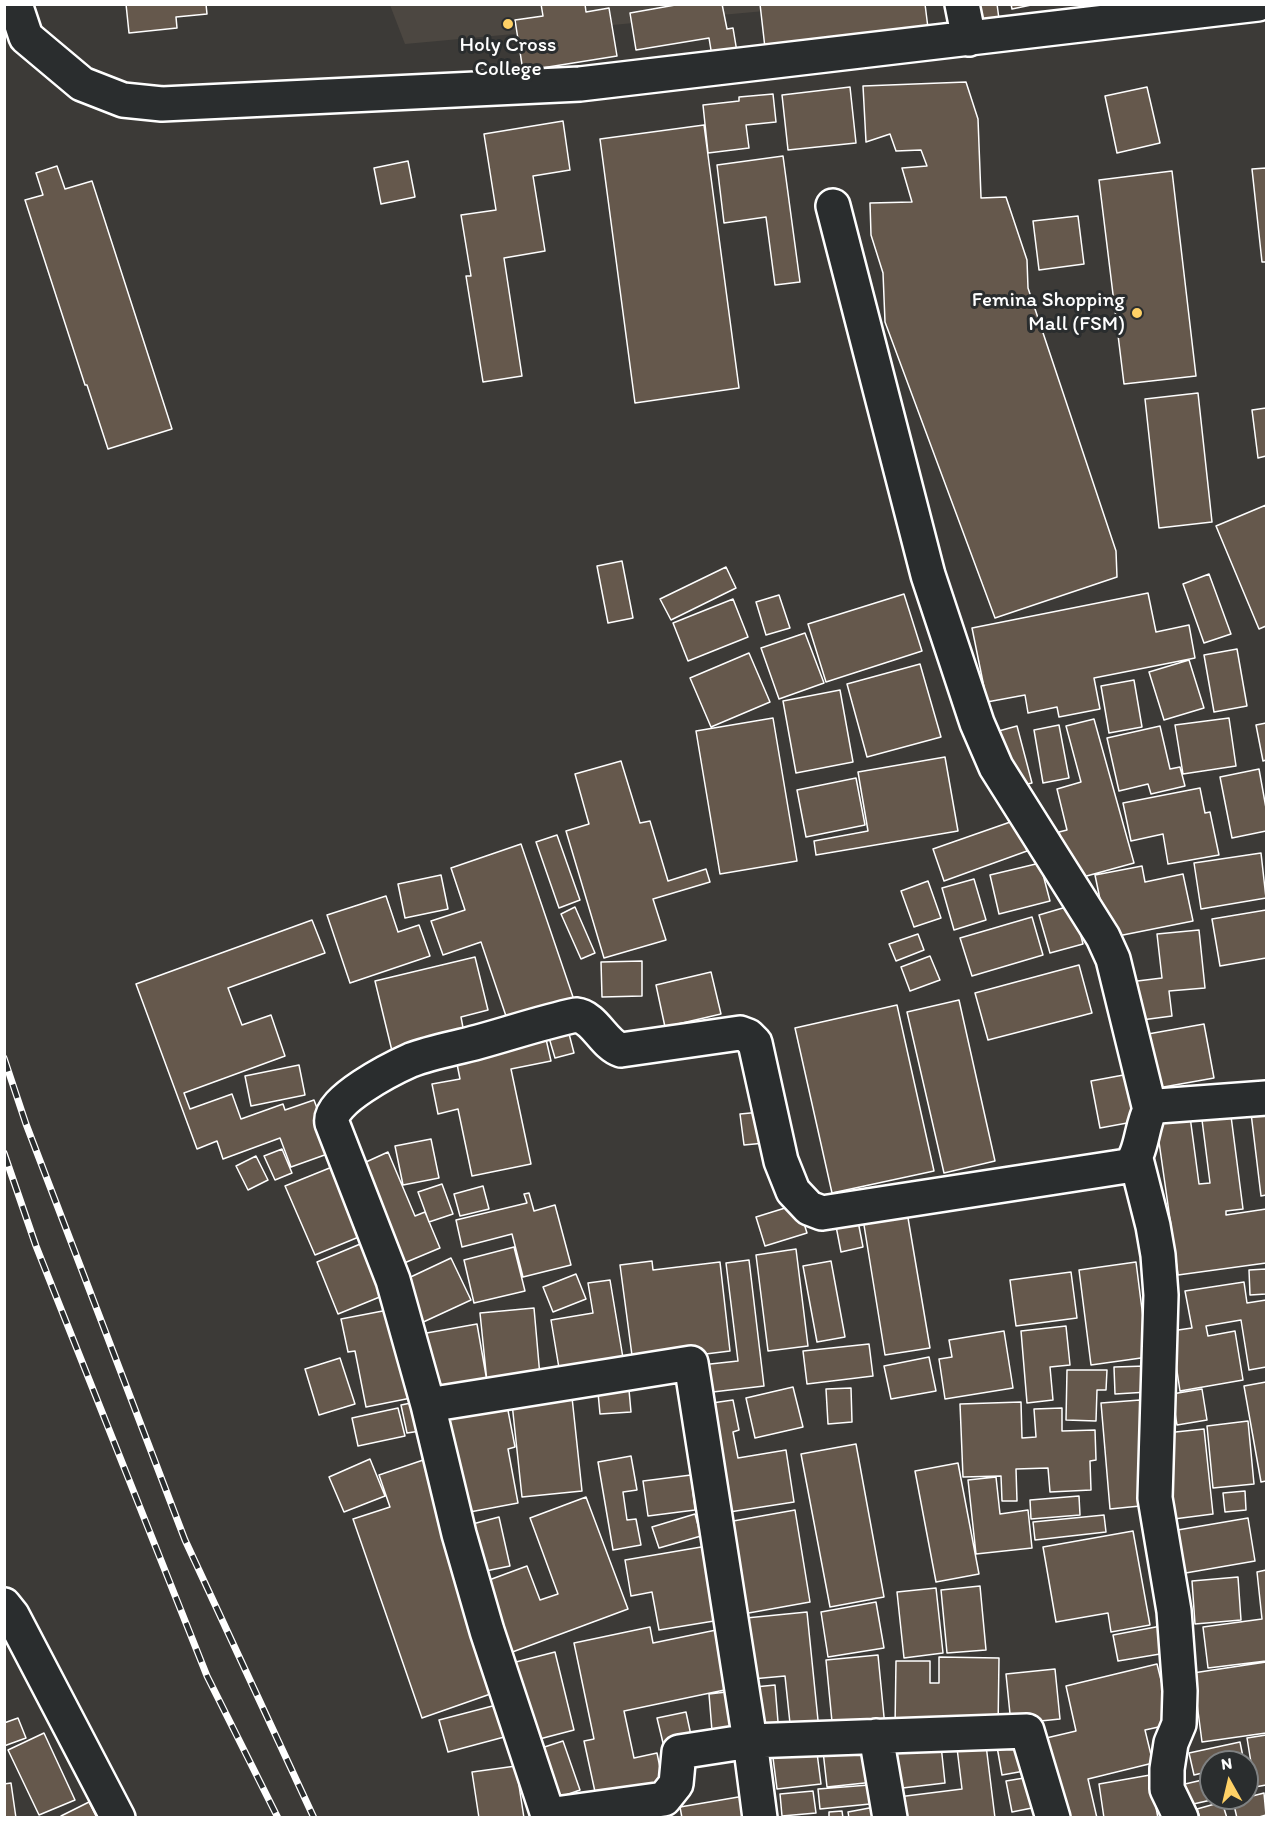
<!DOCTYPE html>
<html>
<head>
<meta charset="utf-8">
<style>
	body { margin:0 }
	#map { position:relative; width:1271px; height:1822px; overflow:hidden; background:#3c3a37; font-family:Itim,sans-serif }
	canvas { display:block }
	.frame { position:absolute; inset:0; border:6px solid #fff; pointer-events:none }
	.north { position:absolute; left:1199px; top:1750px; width:60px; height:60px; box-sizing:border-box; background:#2a2d2e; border:2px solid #7f8182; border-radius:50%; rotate:352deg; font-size:16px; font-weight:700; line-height:24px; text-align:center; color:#fff }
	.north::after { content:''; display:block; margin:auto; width:21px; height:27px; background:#ffd166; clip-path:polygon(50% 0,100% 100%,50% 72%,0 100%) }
</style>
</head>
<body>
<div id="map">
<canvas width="1271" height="1822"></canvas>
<div class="frame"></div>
<div class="north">N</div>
</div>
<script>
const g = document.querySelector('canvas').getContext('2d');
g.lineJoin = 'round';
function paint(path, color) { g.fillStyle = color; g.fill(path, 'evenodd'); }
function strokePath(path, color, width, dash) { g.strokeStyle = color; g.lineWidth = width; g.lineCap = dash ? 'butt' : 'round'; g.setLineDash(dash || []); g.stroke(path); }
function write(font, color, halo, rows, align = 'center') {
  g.font = font + ' Itim,sans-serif'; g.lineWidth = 6; g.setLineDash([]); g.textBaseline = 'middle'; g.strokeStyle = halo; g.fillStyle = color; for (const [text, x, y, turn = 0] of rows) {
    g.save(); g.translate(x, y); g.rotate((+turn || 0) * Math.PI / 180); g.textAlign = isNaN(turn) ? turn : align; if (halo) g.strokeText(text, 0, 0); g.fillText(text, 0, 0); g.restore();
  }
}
paint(new Path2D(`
	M390,5H830L405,44Z`), '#4c4741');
const building = new Path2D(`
	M126,4H206L207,14L176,17L177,28L129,33Z
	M541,4H585L586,12L609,8L617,56L523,71L515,20L543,16Z
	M681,4H722L727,29L733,28L738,58L713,62L709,38L636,50L630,13Z
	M760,4H925L928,28L765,48Z
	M969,4H997L999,19L972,23Z
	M1011,4H1036L1012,9Z
	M966,82L978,119L981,197V198L1006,197L1027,260L1028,288L1116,551L1117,577L995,618L885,322L883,273L871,235L870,203L912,202L902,168L927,166L921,150L896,151L890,134L866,142L863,86Z
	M850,87L856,143L788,150L782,95Z
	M1147,87L1160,143L1117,153L1105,96Z
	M773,94L776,122L746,125L749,148L708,153L703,105L739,101V97Z
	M563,121L570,170L533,176L545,251L504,258L522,376L483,382L466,276H471L461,215L496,210L484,134Z
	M704,125L739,388L635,403L600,139Z
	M783,156L800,282L775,285L766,217L724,223L717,165Z
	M408,161L415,197L381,204L374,168Z
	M57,166L65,189L92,181L172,429L108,449L87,385H85L25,200L43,195L36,173Z
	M1266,168V262H1262L1252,169Z
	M1172,171L1196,376L1124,384L1099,180Z
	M1078,216L1084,264L1039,270L1033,221Z
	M1198,393L1212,522L1159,528L1145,399Z
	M1266,408V456L1258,458L1252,410Z
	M1266,505V626L1259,629L1216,526Z
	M622,561L633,618L608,623L597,566Z
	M726,567L736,588L671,620L660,599Z
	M1209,574L1231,634L1204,643L1183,584Z
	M1148,593L1156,632L1189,625L1195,658L1094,678L1100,709L1059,717L1057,707L1028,713L1025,695L987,702L972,628Z
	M904,594L922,651L826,682L808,624Z
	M779,595L790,628L766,635L756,602Z
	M733,599L748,637L688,661L673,623Z
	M805,633L824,683L779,699L761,648Z
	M1237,649L1247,706L1214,712L1204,655Z
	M749,653L770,702L711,727L690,678Z
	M1189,660L1204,708L1164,720L1149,672Z
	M920,664L941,737L867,757L847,684Z
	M1134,680L1142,727L1109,733L1101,686Z
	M840,690L853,762L796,773L783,701Z
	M773,718L797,861L720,874L696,731Z
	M1229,718L1236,766L1183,774L1175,725Z
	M1094,719L1134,863L1072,880L1059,832L1067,830L1057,789L1081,782L1066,726Z
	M1266,723V760L1263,761L1256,725Z
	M1059,725L1069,778L1043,783L1034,730Z
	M1017,726L1032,783L1011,788L995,732Z
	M1160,726L1170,769L1180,767L1185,786L1151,794L1148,784L1119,791L1107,738Z
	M945,757L958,831L816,855L814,841L868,831L858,772Z
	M621,761L640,823L650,821L668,881L706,869L710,882L653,899L666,940L604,958L566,831L589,824L575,774Z
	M1259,769L1266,808V831L1232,838L1220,777Z
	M856,778L865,825L806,837L797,790Z
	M1200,788L1205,813L1210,812L1219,855L1168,864L1163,834L1131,841L1123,803Z
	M1016,820L1027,851L944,881L933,849Z
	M557,835L580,900L559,908L536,842Z
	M521,844L574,1000L508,1022L481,942L443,955L431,921L465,910L451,868Z
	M1261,853L1266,898L1201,909L1194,863Z
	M1040,863L1050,901L999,914L990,875Z
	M1142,866L1145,882L1183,874L1193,921L1108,938L1095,875Z
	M441,875L448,909L405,918L398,884Z
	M974,879L986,920L954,930L942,888Z
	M928,881L941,918L914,927L901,891Z
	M386,896L398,932L419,925L430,956L350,983L327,915Z
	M1073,905L1083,944L1050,953L1039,915Z
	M575,907L595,953L581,959L561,914Z
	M1266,910V958L1220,966L1212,919Z
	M1032,917L1043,955L972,976L960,938Z
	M312,920L325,953L228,988L242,1025L271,1015L285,1056L184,1093L190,1109L232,1094L241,1119L283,1104L285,1110L314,1100L333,1152L291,1167L280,1138L223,1159L217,1141L197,1149L136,984Z
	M1199,930L1205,988L1169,991L1172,1016L1134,1021L1129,982L1162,978L1157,934Z
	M918,934L924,950L896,961L889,944Z
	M930,956L940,980L910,991L901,967Z
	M475,957L488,1010L461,1017L464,1033L392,1051L375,981Z
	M642,961V996L602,997L601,962Z
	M1079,965L1092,1013L988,1040L975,993Z
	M711,972L721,1014L665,1027L656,985Z
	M959,1000L995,1161L944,1173L907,1012Z
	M897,1005L934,1171L832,1193L795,1028Z
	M1204,1024L1214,1078L1158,1088L1148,1034Z
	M567,1026L574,1053L555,1058L547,1031Z
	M546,1039L551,1061L511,1069L531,1164L472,1176L458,1109L438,1114L432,1084L460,1079L456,1059Z
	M299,1065L305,1095L251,1106L245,1076Z
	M1129,1074L1138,1121L1100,1128L1091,1081Z
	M1189,1109L1199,1184L1210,1183L1202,1120L1231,1116L1243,1209L1226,1211V1215L1266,1209V1263L1178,1275L1155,1114Z
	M1266,1111V1195L1261,1196L1251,1113Z
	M761,1112L765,1143L744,1145L740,1114Z
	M431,1139L439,1178L403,1185L395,1146Z
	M282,1149L292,1173L275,1180L264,1156Z
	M388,1152L415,1216L425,1212L440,1248L397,1266L355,1167Z
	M256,1156L268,1180L248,1190L236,1166Z
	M337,1165L366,1234L315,1255L285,1186Z
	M442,1184L453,1214L429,1222L418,1192Z
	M483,1186L489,1209L460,1216L454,1194Z
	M529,1193L534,1211L555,1205L571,1265L523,1277L512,1234L462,1247L456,1220L527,1203L524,1194Z
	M798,1204L807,1233L765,1246L756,1217Z
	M907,1212L930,1348L885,1355L863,1219Z
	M857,1216L863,1247L841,1252L835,1221Z
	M365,1242L387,1294L338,1314L317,1262Z
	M514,1247L525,1291L474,1303L464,1260Z
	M796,1249L808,1346L768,1351L756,1255Z
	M451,1258L471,1300L419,1324L400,1282Z
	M749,1260L764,1386L704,1393L701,1365L738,1361L726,1263Z
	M652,1261L653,1270L720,1262L730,1351L633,1363L620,1265Z
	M831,1261L845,1337L817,1342L803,1266Z
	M1136,1262L1148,1357L1091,1365L1079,1270Z
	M1266,1269V1294L1250,1295L1249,1270Z
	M1071,1272L1077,1318L1016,1326L1010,1280Z
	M576,1274L586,1299L553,1312L543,1287Z
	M610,1280L624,1364L560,1374L551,1320L593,1313L588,1283Z
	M1244,1282L1247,1303L1266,1300V1367L1249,1370L1241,1320L1206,1326L1208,1336L1235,1331L1243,1380L1180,1391L1171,1331L1192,1328L1185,1291Z
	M534,1308L540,1376L487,1382L480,1313Z
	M393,1309L411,1398L366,1407L355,1351L348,1352L341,1319Z
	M477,1324L488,1387L432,1397L421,1334Z
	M1066,1326L1070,1365L1050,1367L1053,1400L1027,1403L1021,1331Z
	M1004,1331L1013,1388L945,1399L939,1359L952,1357L949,1340Z
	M869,1344L873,1376L807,1384L803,1351Z
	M929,1357L936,1391L891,1399L884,1366Z
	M340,1358L355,1404L319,1415L305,1369Z
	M1146,1366L1148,1392L1115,1394L1114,1367Z
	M1067,1370H1107L1106,1390H1097L1096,1421L1066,1420Z
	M628,1379L631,1412L600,1414L597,1382Z
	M1266,1382V1481L1261,1482L1244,1386Z
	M793,1387L803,1427L755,1438L746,1398Z
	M571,1388L582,1491L522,1497L511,1394Z
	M851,1388L852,1422L828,1424L826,1389Z
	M1202,1389L1207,1420L1177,1425L1172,1394Z
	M506,1400L515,1447L508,1449L518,1503L459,1514L440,1413Z
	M733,1400L739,1430L733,1432L738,1458L786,1450L794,1502L723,1513L705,1404Z
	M1140,1400L1150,1505L1110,1509L1101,1403Z
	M421,1401L427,1430L407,1433L401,1405Z
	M1021,1402L1022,1438L1036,1437L1034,1409L1062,1408V1431L1095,1430L1096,1460L1090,1461L1091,1490L1050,1492L1048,1468L1016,1469L1017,1501H1002L1001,1476L963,1477L960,1404Z
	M398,1408L405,1436L358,1446L352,1418Z
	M1248,1421L1254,1484L1213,1488L1207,1426Z
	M1204,1429L1213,1514L1174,1519L1166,1433Z
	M856,1444L884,1597L830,1607L801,1454Z
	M435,1456L448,1495L433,1500L499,1691L422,1718L353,1519L390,1507L379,1475Z
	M631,1456L637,1490L623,1492L627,1520L636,1519L641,1545L613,1550L598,1462Z
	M370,1459L385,1496L344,1512L329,1477Z
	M958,1463L979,1574L936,1582L915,1471Z
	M691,1475L695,1510L648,1516L643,1481Z
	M996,1477L1000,1514L1028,1510L1032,1548L976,1554L968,1480Z
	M1245,1491L1246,1510L1225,1512L1223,1493Z
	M1079,1496L1080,1515L1031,1519L1030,1500Z
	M586,1497L628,1609L507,1654L481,1583L527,1566L540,1600L558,1594L530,1518Z
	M795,1510L810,1602L743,1614L722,1523Z
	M695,1514L701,1536L659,1548L652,1527Z
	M1104,1515L1106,1532L1035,1540L1033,1522Z
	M499,1517L510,1566L476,1573L465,1526Z
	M1248,1518L1255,1561L1174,1575L1166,1532Z
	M1133,1531L1150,1625L1111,1632L1108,1613L1056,1622L1043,1547Z
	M707,1546L720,1620L659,1630L652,1592L631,1596L625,1560Z
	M1266,1570V1661L1208,1668L1203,1627L1262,1619L1257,1572Z
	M1238,1577L1241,1620L1195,1624L1192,1581Z
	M980,1586L986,1650L947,1653L941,1590Z
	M936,1588L943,1653L904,1658L897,1592Z
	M876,1602L884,1648L828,1657L821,1612Z
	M807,1612L819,1730L791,1733L785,1676L752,1679L746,1618Z
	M1161,1626L1166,1653L1118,1661L1113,1635Z
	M650,1627L653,1643L721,1629L734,1688L624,1711L634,1758L657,1753L664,1787L597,1801L584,1741L594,1739L574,1643Z
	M555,1652L574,1730L528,1742L508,1664Z
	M878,1655L885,1727L833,1732L826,1660Z
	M939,1657L999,1658L998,1730L895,1727L896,1661H930V1683H939Z
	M1266,1662V1733L1202,1742L1193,1673Z
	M1157,1664L1172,1724L1145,1730L1153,1763L1088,1779L1097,1818H1060L1042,1739L1076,1731L1066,1686Z
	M1055,1669L1060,1719L1011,1724L1006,1674Z
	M775,1685L779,1734L759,1735L755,1687Z
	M735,1691L739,1727L712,1731L709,1694Z
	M500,1704L508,1736L448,1752L439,1720Z
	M686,1712L692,1740L664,1747L657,1718Z
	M18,1718L26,1738L4,1746V1723Z
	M44,1733L75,1800L39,1815L8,1750Z
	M1266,1735V1785L1255,1787L1247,1738Z
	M940,1736L945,1783L894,1789L888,1742Z
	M1024,1737L1030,1770L1002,1775L996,1741Z
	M563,1741L580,1790L546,1802L529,1752Z
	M1240,1742L1244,1762H1211V1771L1194,1775L1189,1753Z
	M816,1745L821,1784L777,1789L772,1750Z
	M986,1745L995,1818H900L898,1797L962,1789L957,1748Z
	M870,1746L874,1782L827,1787L823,1751Z
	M516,1766L524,1818H479L472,1772Z
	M1247,1770L1252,1791L1247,1792Z
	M1150,1775L1158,1818H1104L1099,1784Z
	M1036,1776L1042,1806L1012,1812L1006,1781Z
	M1211,1778V1798H1220L1189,1805L1185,1784Z
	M11,1783L16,1818H4V1784Z
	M869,1785L870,1804L820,1809L818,1789Z
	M813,1791L816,1813L782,1816L780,1794Z
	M1264,1793L1266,1815L1256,1818H1237L1233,1801Z
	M750,1795L754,1818H682L680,1807Z
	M89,1802L97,1818H62L61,1816Z
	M1222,1802L1227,1818H1200L1197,1809Z
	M880,1806L881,1818H849L848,1812Z
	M842,1811L843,1818H829V1812Z`);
paint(building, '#65584c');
strokePath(building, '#fff', 1.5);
const minor = new Path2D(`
	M15,4L26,37L82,84L123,100L162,104L580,84L1258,4
	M962,4L969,39
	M833,206L928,575L977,723L996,767L1103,937L1113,959L1150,1110
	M1136,1159L1153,1226L1158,1255L1161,1295L1155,1498L1174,1611L1180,1691L1179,1724L1171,1743L1167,1769V1789L1181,1818
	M428,1405L691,1363L750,1741L760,1818
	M4,1605L12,1615L118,1818
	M876,1736L890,1818
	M548,1815L664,1799L676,1784L679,1752L750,1741L1027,1731L1053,1818
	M549,1818L487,1631L459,1534L428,1405L393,1280L332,1123C327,1101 393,1068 411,1060C432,1052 456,1048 478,1042C511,1033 543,1022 576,1015C595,1017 603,1044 621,1050L740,1033L748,1036L755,1043L781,1161L793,1191L809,1208L822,1213L1127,1166C1142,1158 1141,1126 1150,1110L1158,1106L1266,1098`);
strokePath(minor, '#fff', 38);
strokePath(minor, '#2a2d2e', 33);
const rail = new Path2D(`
	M4,1058L26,1124L185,1540L314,1818
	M4,1153L36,1246L207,1676L278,1818`);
strokePath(rail, '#fff', 7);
strokePath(rail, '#2a2d2e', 4.5, [14]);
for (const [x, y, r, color] of [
	[508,24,6,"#ffd166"],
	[1137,313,6,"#ffd166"]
]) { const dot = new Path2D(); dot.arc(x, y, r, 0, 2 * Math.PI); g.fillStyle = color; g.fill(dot); strokePath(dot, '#2a2d2e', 2); }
write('21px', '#fff', '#2a2d2e', [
	["Holy Cross",508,46],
	["College",508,70],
	["Femina Shopping",1125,301,"right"],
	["Mall (FSM)",1125,325,"right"]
]);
</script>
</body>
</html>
